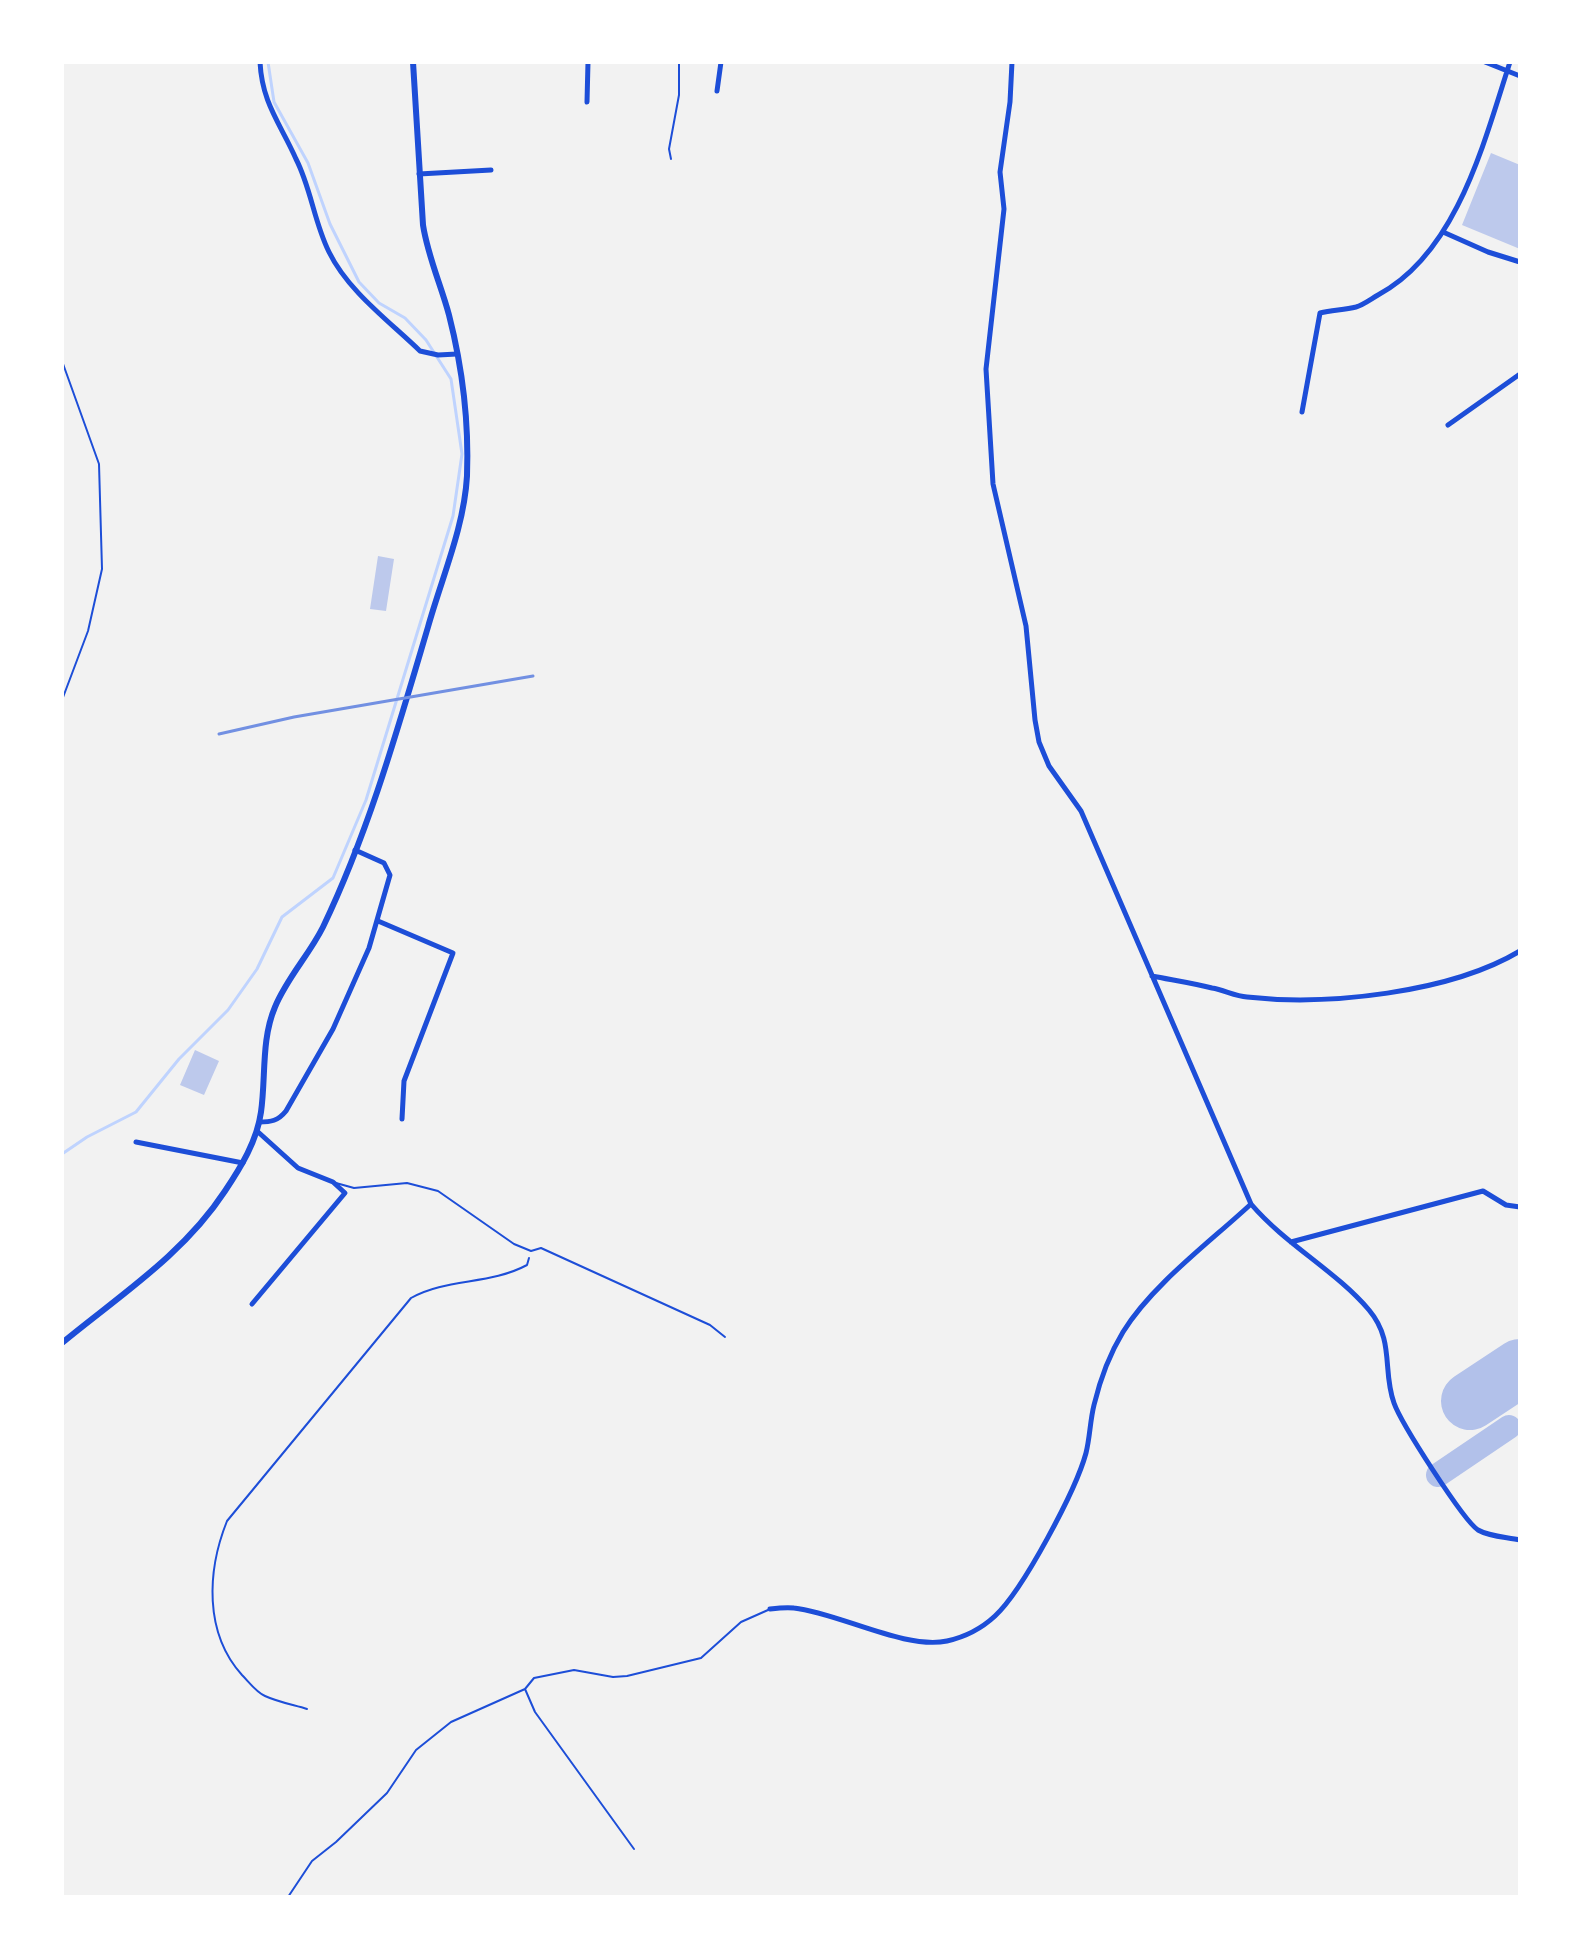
<!DOCTYPE html>
<html>
<head>
<meta charset="utf-8">
<style>
	body { margin:0 }
	#map { position:relative; width:1582px; height:1959px; overflow:hidden; background:#f2f2f2; font-family:Quicksand,sans-serif }
	canvas { display:block }
	.frame { position:absolute; inset:0; border:64px solid #fff; pointer-events:none }
</style>
</head>
<body>
<div id="map">
<canvas width="1582" height="1959"></canvas>
<div class="frame"></div>
</div>
<script>
const g = document.querySelector('canvas').getContext('2d');
g.lineJoin = 'round';
function strokePath(path, color, width, dash) { g.strokeStyle = color; g.lineWidth = width; g.lineCap = dash ? 'butt' : 'round'; g.setLineDash(dash || []); g.stroke(path); }
function paint(path, color) { g.fillStyle = color; g.fill(path, 'evenodd'); }
strokePath(new Path2D(`
	M62,1154L87,1137L136,1112L179,1059L228,1010L257,969L282,917L333,878L366,800L453,516L462,454L451,379L426,340L405,318L379,303L359,282L330,224L308,163L274,102L268,62`), '#bfd3fe', 3);
strokePath(new Path2D(`
	M1502,1379L1510,1392
	M1438,1475L1509,1427`), '#b2c1ea', 24);
strokePath(new Path2D(`
	M1470,1401L1520,1368`), '#b2c1ea', 58);
paint(new Path2D(`
	M1491,153L1520,165V249L1462,225Z
	M378,556L394,559L386,611L370,609Z
	M195,1050L219,1061L204,1095L180,1085Z`), '#bdc9ec');
strokePath(new Path2D(`
	M671,159L669,149L679,95V62
	M62,361L99,464L102,569L88,631L62,700
	M307,1709C294,1705 278,1702 265,1696C256,1692 249,1682 242,1675C204,1633 207,1571 227,1521L411,1298C446,1278 490,1285 527,1265L529,1258`), '#1d4ed8', 2);
strokePath(new Path2D(`
	M336,1183L354,1188L407,1183L438,1191L514,1244L531,1251L541,1248L710,1325L725,1337
	M525,1689L535,1712L634,1849
	M288,1897L312,1861L336,1842L387,1793L416,1750L451,1722L525,1689L534,1678L574,1670L613,1677L627,1676L701,1658L741,1622L768,1610`), '#1d4ed8', 2);
strokePath(new Path2D(`
	M260,62C262,103 280,123 296,159C311,188 314,222 329,252C348,291 389,321 420,351L438,355L457,354
	M1012,62L1010,102L1000,172L1004,209L986,369L993,484L1026,626L1035,720L1039,742L1049,766L1081,811L1251,1204C1286,1245 1336,1271 1369,1310C1395,1341 1382,1370 1394,1403C1401,1423 1463,1520 1478,1530C1490,1537 1507,1537 1520,1540
	M1485,62L1520,76
	M717,91L721,62
	M587,102L588,62
	M419,174L491,170
	M1443,232L1488,252L1520,262
	M1302,412L1320,313C1332,310 1344,310 1356,307C1363,305 1371,299 1378,295C1457,253 1484,142 1510,62
	M1448,425L1520,374
	M378,921L453,953L404,1081L402,1119
	M1152,976C1172,980 1192,983 1212,988C1224,990 1235,996 1247,997C1327,1006 1450,993 1520,951
	M259,1122C271,1122 278,1121 286,1111L333,1029L369,948L390,875L384,863L355,850
	M136,1142L243,1163
	M1291,1242L1483,1191L1506,1205L1520,1207
	M252,1304L345,1193L333,1182L298,1168L257,1131
	M770,1609C778,1608 787,1607 794,1608C839,1613 905,1650 947,1641C965,1637 981,1629 995,1616C1023,1590 1076,1490 1086,1453C1090,1437 1090,1421 1094,1405C1100,1380 1109,1355 1123,1332C1152,1285 1210,1242 1251,1204`), '#1d4ed8', 5);
strokePath(new Path2D(`
	M62,1343C120,1295 183,1255 225,1191C241,1167 257,1141 261,1112C266,1077 261,1040 275,1007C287,978 309,955 323,927C369,831 398,728 428,627C442,577 464,528 467,476C469,423 462,366 449,315C441,285 428,257 423,225L413,62`), '#1d4ed8', 6);
strokePath(new Path2D(`
	M219,734L294,717L533,676`), '#7290e2', 3);
</script>
</body>
</html>
